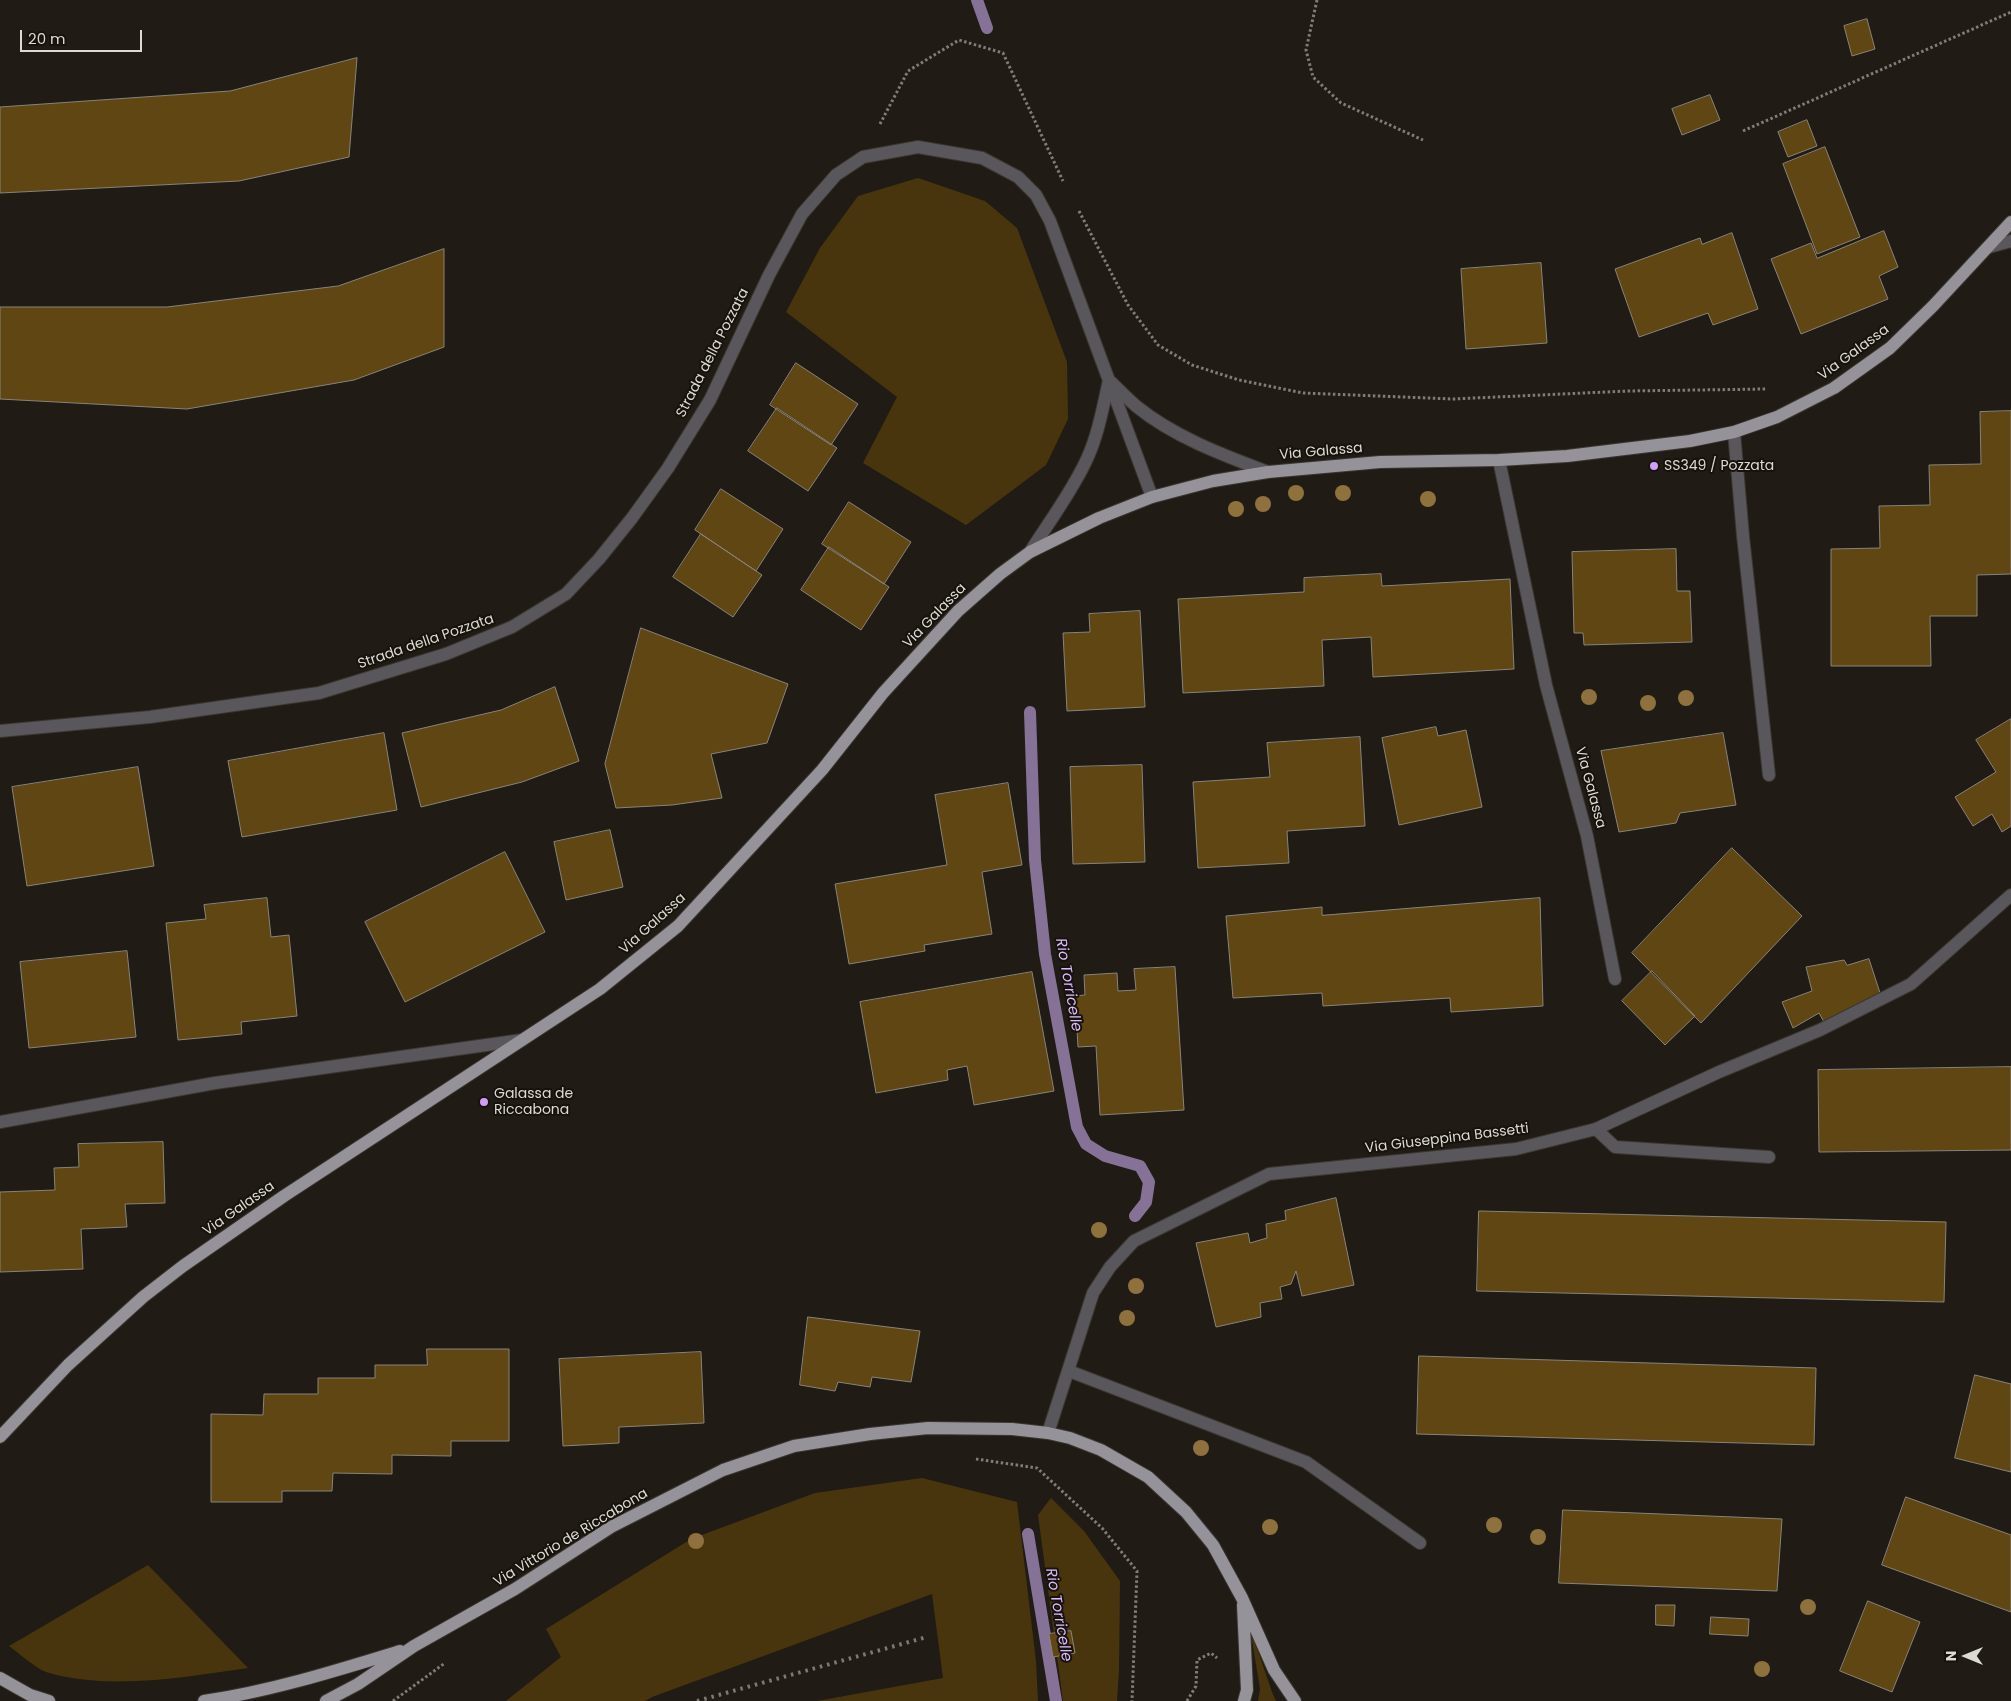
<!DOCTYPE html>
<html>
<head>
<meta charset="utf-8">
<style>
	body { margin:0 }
	#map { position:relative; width:2011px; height:1701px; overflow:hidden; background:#201c15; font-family:Poppins,sans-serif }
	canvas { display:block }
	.north { position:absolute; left:1941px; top:1631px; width:50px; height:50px; -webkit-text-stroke:4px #17130c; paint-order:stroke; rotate:270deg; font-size:14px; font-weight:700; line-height:20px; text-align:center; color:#dddad5 }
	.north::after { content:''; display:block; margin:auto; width:18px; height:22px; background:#dddad5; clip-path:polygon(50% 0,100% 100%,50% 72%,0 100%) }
	.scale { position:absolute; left:20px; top:30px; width:122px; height:22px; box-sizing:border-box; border:2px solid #dddad5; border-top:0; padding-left:6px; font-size:15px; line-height:18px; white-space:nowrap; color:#dddad5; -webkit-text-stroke:4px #17130c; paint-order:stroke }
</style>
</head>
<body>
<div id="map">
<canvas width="2011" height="1701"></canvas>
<div class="north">N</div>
<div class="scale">20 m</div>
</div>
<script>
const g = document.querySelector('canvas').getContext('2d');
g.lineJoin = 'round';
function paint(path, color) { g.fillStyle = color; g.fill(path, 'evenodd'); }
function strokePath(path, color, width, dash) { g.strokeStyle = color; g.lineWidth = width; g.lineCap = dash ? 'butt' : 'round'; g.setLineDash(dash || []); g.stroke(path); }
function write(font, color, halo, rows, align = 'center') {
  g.font = font + ' Poppins,sans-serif'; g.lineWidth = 4; g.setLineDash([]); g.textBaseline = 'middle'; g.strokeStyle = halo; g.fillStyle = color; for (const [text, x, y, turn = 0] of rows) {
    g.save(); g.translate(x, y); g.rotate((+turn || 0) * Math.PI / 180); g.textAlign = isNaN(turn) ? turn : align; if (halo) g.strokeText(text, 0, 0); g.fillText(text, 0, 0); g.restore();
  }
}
paint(new Path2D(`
	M918,178L985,201L1017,228L1067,362L1068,419L1046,465L966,525L863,463L897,397L786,312L820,248L858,196Z
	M922,1478L1017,1502L1036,1661L1038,1701H817L943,1678L932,1594L652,1697L645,1701H506L561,1657L546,1629L691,1539L815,1493Z
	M1051,1498L1084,1531L1120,1581L1119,1670L1117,1701H1063L1038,1515Z
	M148,1565L248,1668C184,1677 109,1691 46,1672C35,1668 19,1653 9,1646Z
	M1250,1628L1272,1692L1276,1701H1258L1260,1689Z`), '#49350d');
strokePath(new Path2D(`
	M977,0L987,28
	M1030,712L1035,860L1045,954L1077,1127L1086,1144L1105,1156L1140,1166L1149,1182L1146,1202L1135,1216
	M1028,1534L1056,1701`), '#877297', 12);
const building = new Path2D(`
	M1867,19L1875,49L1852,56L1844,26Z
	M357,58L349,157L239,181L0,193V107L230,91Z
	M1710,95L1720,120L1682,135L1672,109Z
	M1807,120L1817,146L1788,157L1778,132Z
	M1825,147L1860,237L1817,254L1783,164Z
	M1884,231L1898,267L1879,276L1888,299L1801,334L1771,259L1811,243L1817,258Z
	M1732,233L1758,309L1713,325L1708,313L1639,337L1615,269L1700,238L1702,244Z
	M444,249V347L354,380L187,409L0,399V307H167L338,286Z
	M1541,263L1547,343L1466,349L1461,269Z
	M796,363L858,404L831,445L770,405Z
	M777,408L837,448L808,491L748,451Z
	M2011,411V574L1977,575V616H1930L1931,666H1831V549L1880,548L1879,506L1930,505L1929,465L1981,464L1980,412Z
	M721,489L783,529L756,571L695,530Z
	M849,502L911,542L884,584L822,544Z
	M701,534L762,575L733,617L673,577Z
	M829,547L889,587L861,630L801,590Z
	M1676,549L1677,591H1690L1692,642L1584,645L1583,633H1574L1572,552Z
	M1381,574L1382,586L1510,579L1514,669L1373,677L1371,637L1322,640L1324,686L1183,693L1178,599L1304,592V578Z
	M1140,611L1145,707L1067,711L1063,633L1090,632L1089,614Z
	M641,628L788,684L767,743L711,754L722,798L672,805L616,808L605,764Z
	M555,687L579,761L522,782L421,807L402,733L501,710Z
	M2011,719V826L2002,832L1992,814L1973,826L1955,797L1996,772L1976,740Z
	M1436,727L1438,736L1466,730L1482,807L1399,825L1382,738Z
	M384,733L397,810L242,837L228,761Z
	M1723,733L1736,805L1680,813L1676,823L1619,832L1601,751Z
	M1360,737L1365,826L1287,831L1289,863L1198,868L1193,782L1270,777L1267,743Z
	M1142,765L1145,862L1073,864L1070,767Z
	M138,767L154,866L27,886L12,787Z
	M1008,783L1022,865L982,872L992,934L924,945L925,951L849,964L835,884L947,865L935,795Z
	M610,830L623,887L566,900L554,842Z
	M1732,848L1802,916L1701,1023L1632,953Z
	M505,852L545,932L405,1002L365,922Z
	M267,898L271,937L289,935L297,1016L241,1022L242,1034L178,1040L166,923L206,919L204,905Z
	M1540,898L1543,1006L1451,1012L1450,998L1323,1006L1322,993L1233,998L1226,916L1322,907V915Z
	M127,951L136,1037L29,1048L20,962Z
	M1869,959L1881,996L1824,1022L1819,1013L1793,1028L1782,1002L1812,991L1806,967L1844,960L1847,965Z
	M1175,967L1184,1110L1100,1115L1096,1046L1078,1047L1075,996L1085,995L1084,975L1117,973L1118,991L1136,990L1134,969Z
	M1652,971L1695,1016L1665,1045L1622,1001Z
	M1032,972L1054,1091L974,1105L967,1066L947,1070L948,1080L876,1093L860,1002Z
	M2011,1067V1150L1819,1152L1818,1070Z
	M163,1142L165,1203L125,1204L127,1227L81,1229L83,1269L0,1272V1192L55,1190L54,1168L79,1167L78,1144Z
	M1336,1198L1354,1285L1302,1296L1296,1271L1291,1284L1280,1287L1282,1299L1260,1303L1261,1317L1216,1327L1196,1243L1248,1233L1250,1243L1267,1238L1266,1224L1286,1220L1285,1211Z
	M1479,1211L1946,1222L1944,1302L1477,1291Z
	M808,1317L920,1331L911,1382L872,1377L870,1387L838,1382L835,1391L800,1385Z
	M427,1349H509V1441H451V1456L392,1455V1474L333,1473L332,1491H282V1502H211V1414L263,1415L264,1394H318V1378H375V1365H427Z
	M701,1352L704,1423L619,1427V1443L563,1446L559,1359Z
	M1419,1356L1816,1368L1814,1445L1417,1434Z
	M1975,1375L2011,1384V1472L1955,1458Z
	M1906,1497L2011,1535V1612L1882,1565Z
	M1563,1510L1782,1519L1777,1591L1559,1583Z
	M1868,1601L1920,1622L1892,1692L1840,1671Z
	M1656,1605H1675L1674,1626L1656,1625Z
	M1711,1617L1749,1619L1748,1636L1710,1634Z
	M1071,1631L1075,1653L1053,1657L1049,1634Z`);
paint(building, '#5f4613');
strokePath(building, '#89837a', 1);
const service = new Path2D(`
	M1989,247L2011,241
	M1734,432L1743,536L1769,775
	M1499,460L1546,685L1587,836L1615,979
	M0,1122L215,1083L522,1040
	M1596,1129L1615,1147L1769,1157
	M1069,1371L1306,1462L1420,1543`);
const minor = new Path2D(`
	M1111,382C1119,390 1127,398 1136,406C1174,437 1223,455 1268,472
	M1030,552C1049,522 1071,493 1086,461C1098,436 1103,407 1109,380
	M0,731L150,717L319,693L446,654L512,627L566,594L599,559L632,518L668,468L710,400L769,275L802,214L836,175L863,157L918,147L982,158L1018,177L1036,195L1050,221L1152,497
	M1048,1433L1093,1293L1110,1267L1134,1241L1269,1174L1516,1149L1596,1129L1719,1072L1820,1030L1911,984L2011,895`);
const primary = new Path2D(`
	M0,1437L68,1365L143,1297L183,1266L284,1196L600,989L678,926L822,770L883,693L958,611L1000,574L1030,552L1099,518L1152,497L1213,481L1268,472L1380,462L1499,460L1567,456L1690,441L1734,432L1777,417L1834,388L1890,348L1933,306L2011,222
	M1243,1605L1247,1690L1244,1701
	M0,1678L30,1695L49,1701
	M204,1701C271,1691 335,1671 400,1651
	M326,1701L358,1684L414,1646L515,1589L611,1527L723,1470L794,1446L870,1434L928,1428L1012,1429L1048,1433L1070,1438L1101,1450L1148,1477L1186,1512L1213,1545L1242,1598L1274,1670L1295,1701`);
strokePath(service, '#3a3730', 14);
strokePath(minor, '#3a3730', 14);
strokePath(primary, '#3a3730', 14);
strokePath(new Path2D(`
	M1317,0L1306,50L1313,77L1341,103L1423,140
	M880,124L908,71L959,40L1003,53L1063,181
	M1743,131L2011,12
	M1079,211L1128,305L1158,345L1192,365L1239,380L1303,393L1453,399L1628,391L1766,389
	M976,1459L1037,1468L1102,1528L1137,1571L1132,1701
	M393,1701L445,1663
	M1187,1701L1196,1686L1197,1660L1211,1653L1217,1658`), '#807d77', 3, [2.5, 2.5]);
strokePath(service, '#59575b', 12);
strokePath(minor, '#59575b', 12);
strokePath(primary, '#96929a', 12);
strokePath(new Path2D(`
	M697,1701L927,1637`), '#7d7a74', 4, [2.5, 5]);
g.fillStyle = '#8e713c';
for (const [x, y] of [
	[1296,493],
	[1343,493],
	[1428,499],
	[1263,504],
	[1236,509],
	[1589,697],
	[1686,698],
	[1648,703],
	[1099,1230],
	[1136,1286],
	[1127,1318],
	[1201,1448],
	[1494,1525],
	[1270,1527],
	[1538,1537],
	[696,1541],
	[1808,1607],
	[1762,1669]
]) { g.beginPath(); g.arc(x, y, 8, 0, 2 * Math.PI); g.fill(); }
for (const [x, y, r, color] of [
	[1654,466,5,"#d09dfe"],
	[484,1102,5,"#d09dfe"]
]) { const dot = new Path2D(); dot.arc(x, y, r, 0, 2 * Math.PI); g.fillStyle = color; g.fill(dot); strokePath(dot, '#17130c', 2); }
write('14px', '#dddad5', '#17130c', [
	["Strada della Pozzata",713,353,-63],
	["Via Galassa",1854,353,-36],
	["Via Galassa",1321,452,-5],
	["Via Galassa",935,616,-46],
	["Strada della Pozzata",426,642,-19],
	["Via Galassa",1590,788,75],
	["Via Galassa",653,924,-42],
	["Via Giuseppina Bassetti",1447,1139,-7],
	["Via Galassa",239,1209,-35],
	["Via Vittorio de Riccabona",571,1538,-31]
]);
write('14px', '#dddad5', '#17130c', [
	["SS349 / Pozzata",1664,466],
	["Galassa de",494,1094],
	["Riccabona",494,1110]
], 'left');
write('italic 15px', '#ddbbfe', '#17130c', [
	["Rio Torricelle",1068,985,80],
	["Rio Torricelle",1058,1615,80]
]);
</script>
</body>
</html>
